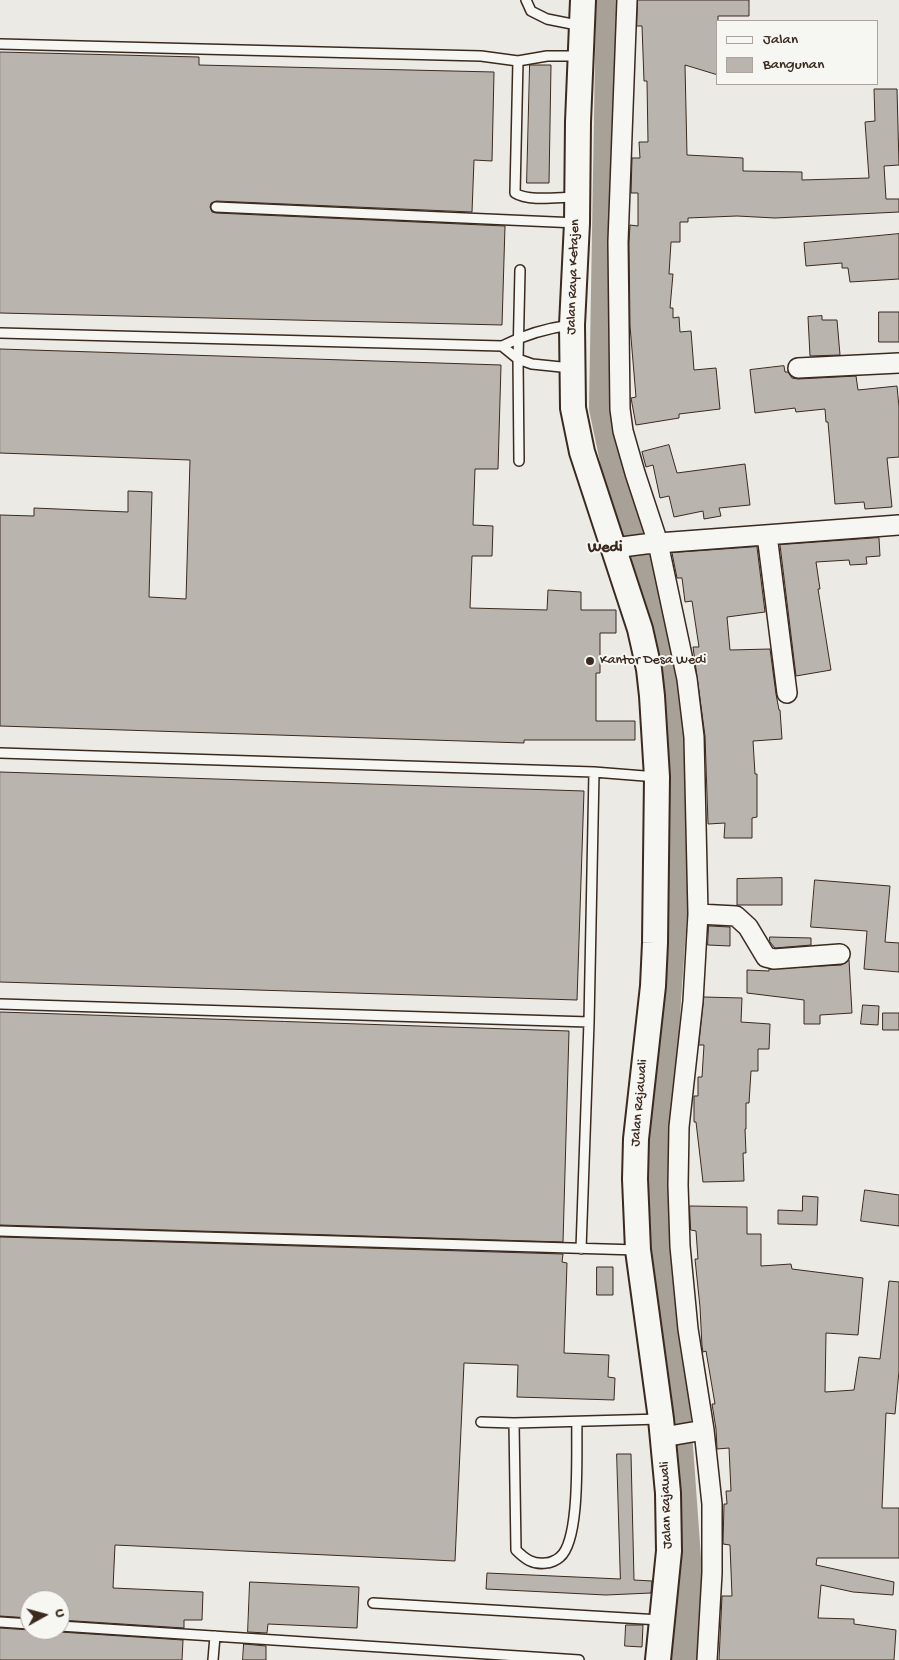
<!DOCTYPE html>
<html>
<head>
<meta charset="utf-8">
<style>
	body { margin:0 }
	#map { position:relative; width:899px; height:1660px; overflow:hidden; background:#ebeae5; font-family:"Gochi Hand",sans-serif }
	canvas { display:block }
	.legend { position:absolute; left:716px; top:20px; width:162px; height:65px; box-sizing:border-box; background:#f6f6f2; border:1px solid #aba49d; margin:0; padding:6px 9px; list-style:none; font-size:15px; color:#3b2a1e }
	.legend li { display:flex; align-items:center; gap:10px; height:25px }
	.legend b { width:25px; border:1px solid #aba49d }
	.north { position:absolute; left:20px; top:1590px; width:50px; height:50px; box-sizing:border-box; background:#f6f6f2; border:1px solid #aba49d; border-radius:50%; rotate:83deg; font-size:14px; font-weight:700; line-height:20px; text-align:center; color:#3b2a1e }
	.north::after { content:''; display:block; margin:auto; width:18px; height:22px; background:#3b2a1e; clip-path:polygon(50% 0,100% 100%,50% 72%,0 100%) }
</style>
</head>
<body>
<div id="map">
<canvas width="899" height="1660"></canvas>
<ul class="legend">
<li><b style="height:6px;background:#f6f6f2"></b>Jalan</li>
<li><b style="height:14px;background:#bab4ae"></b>Bangunan</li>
</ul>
<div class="north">U</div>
</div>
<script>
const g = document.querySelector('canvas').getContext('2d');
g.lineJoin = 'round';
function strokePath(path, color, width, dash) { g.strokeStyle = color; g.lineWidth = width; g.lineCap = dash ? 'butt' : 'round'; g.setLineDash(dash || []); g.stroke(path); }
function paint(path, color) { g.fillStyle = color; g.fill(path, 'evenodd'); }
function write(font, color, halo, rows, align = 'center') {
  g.font = font + ' "Gochi Hand",sans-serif'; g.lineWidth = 4; g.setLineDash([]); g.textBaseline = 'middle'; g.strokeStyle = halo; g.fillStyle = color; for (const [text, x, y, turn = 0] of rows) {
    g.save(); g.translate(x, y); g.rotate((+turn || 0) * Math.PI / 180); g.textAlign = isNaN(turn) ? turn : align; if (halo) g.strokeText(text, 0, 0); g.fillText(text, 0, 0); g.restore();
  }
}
strokePath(new Path2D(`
	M612,0L605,408L664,690L679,803L665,1000L653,1202L671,1363L687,1586L681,1660`), '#a8a198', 32);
const building = new Path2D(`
	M638,0H749V16H718V75L685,65L687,155L743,158V171L802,172V180L869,178L865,122L875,121L874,89H897L899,165L884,166L886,199H899V212L775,218L737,216L688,218V222H680V242H671L669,274H673L670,308H673V318L679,317L680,332L691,331L694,370L716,368L720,409L679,414V418L636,425L631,398L636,397L630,326L629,243L630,225L638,226V193H631L632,158H640L639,142H648L647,81H644L642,26H637Z
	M0,52L199,57V65L494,72L492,161L474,160L472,212L216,201L211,203L210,207L212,212L216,213L505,226L502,325L0,313Z
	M530,65H551L549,183H527Z
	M899,234V279L850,282L848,268H842V263L806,266L804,243Z
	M879,312H899V342H879Z
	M822,316V320H837L840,355L810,356L808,317Z
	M0,349L501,365L498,469H475L473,525L493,526L492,556H472L470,608L547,610L548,590L581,592V610H616V633H600V673H596V721H635V740H524V743L0,726V515L34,516V508L128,512V491L152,492L149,597L186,599L190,460L0,453Z
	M784,366L785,372H788L792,378L798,379L856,376L858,390L897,386L899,407V457L887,458L892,507L865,509L864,502L835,504L828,422H826L825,409L796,412L795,408L755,413L750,370Z
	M669,445L677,473L745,464L750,505L719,508L721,516L704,519L703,511L674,517L669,496L660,498L653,465L646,467L642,452Z
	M879,538L880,556L866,557L867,564L850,565L849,560L816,562L820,589H818L831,670L796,676L780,545Z
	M757,547L765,612L727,617L730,650L770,649L776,694L779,710H780L782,739L753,741L755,774H757V817L752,818V838H724L725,823L708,824L705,736L693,647H699L692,601L685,602L682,578H677L672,553Z
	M0,772L584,791L577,1000L0,982Z
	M782,878V905H737V879Z
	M815,880L890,886L885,942L899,943V972L864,969L867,931L811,927Z
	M709,926L730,927V946L708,945Z
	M770,937L811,938V945L775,948L770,942Z
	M849,960L852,1013L820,1015V1024H804V1000L747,993V970L769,971V969L841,965Z
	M704,997L742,998L741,1022L770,1024L769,1049H758V1071H751L749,1103H746V1129H745L746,1153H743L744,1181L703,1182L696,1122H694V1096H698V1077H702L704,1045H699Z
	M863,1005L879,1006L878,1025L861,1024Z
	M0,1012L569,1031L563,1242L0,1225Z
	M883,1013H899V1030H883Z
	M865,1190L899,1195V1226L861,1221Z
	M803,1196L818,1197L817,1225L778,1224V1210L802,1211Z
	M690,1206L747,1207V1234H761V1266L791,1264L792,1269L863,1278L858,1335L826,1333L825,1392L854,1390L859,1357L880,1359L889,1281L899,1282V1371L895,1414L886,1413L882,1508H899V1558H817L816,1565L894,1582L893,1595L853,1592L821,1585L818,1618L854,1619V1624L896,1630L894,1660H719L722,1596H732L730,1545L723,1544L724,1504H727L726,1491H731L729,1448L717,1449L716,1429L712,1404H715L706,1351L703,1352L702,1346L700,1307L695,1259H698L696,1231L691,1230Z
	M0,1237L563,1254L562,1262L567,1263L564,1353L609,1355L608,1377L615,1378L614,1400L517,1397L518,1365L464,1363L455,1561L115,1545L113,1588L203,1592L202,1620H184V1628L60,1620V1600H30V1618L0,1616Z
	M597,1267H613V1295H597Z
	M617,1454H631L634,1580L652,1581L651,1593L606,1595L486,1589L487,1573L620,1579Z
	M250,1582L359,1587L357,1628L268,1624L267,1633L248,1632Z
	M626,1625H643L642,1647L625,1646Z
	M0,1628L30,1630V1633L60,1634V1632L183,1640L182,1660H0Z
	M244,1644L266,1646V1660H243Z`);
paint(building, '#bab4ae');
strokePath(building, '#3b2a1e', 1);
const service = new Path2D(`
	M526,0L531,11L547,19L582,26
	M0,44L481,56L518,61L547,56H579
	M518,61L515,193C529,202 559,197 576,197
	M216,207L577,223
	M0,333L502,346C524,335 547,328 571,325
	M502,346L518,359L532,364L571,368
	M519,461L518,359L520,270
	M0,753L594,772L657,777
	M0,1004L589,1022
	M0,1231L637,1250
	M581,1249L589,1022L594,772
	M481,1422L514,1423L661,1419
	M514,1423L516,1550C525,1559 533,1565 546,1563C550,1563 557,1560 560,1557C581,1540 576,1449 577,1422
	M373,1603L660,1620
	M0,1622L30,1624
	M60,1626L579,1660
	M213,1660L215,1636`);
const minor = new Path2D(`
	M627,0L618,242L620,409L623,431L635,473L658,543L687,679L694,737L698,914L693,1001L679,1127L678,1185L680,1246L688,1329L704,1430L712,1504V1573L707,1660
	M798,368L899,363
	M767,535L787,693
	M614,548L645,544L899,525
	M698,914L736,916L748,927L766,957L774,959L840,954
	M663,1437L704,1430`);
const tertiary = new Path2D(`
	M583,0L578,122L577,223L572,325L573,408L582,452L640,629L649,669L652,696L657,777L655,943L653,986L636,1139L635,1179L638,1250L661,1419L668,1493L669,1551L658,1660`);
strokePath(service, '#3b2a1e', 12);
strokePath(minor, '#3b2a1e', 22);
strokePath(tertiary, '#3b2a1e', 28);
strokePath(service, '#f6f6f2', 9);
strokePath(minor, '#f6f6f2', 19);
strokePath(tertiary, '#f6f6f2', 24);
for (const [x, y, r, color] of [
	[590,661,5,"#3b2a1e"]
]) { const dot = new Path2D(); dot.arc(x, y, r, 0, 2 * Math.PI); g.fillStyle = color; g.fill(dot); strokePath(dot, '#f6f6f2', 2); }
write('14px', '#3b2a1e', '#f6f6f2', [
	["Jalan Raya Ketajen",574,277,-88],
	["Jalan Rajawali",640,1103,-85],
	["Jalan Rajawali",667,1505,-92]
]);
write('14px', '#3b2a1e', '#f6f6f2', [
	["Kantor Desa Wedi",600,661]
], 'left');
write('bold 16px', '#3b2a1e', '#f6f6f2', [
	["Wedi",605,549]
]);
</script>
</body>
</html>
